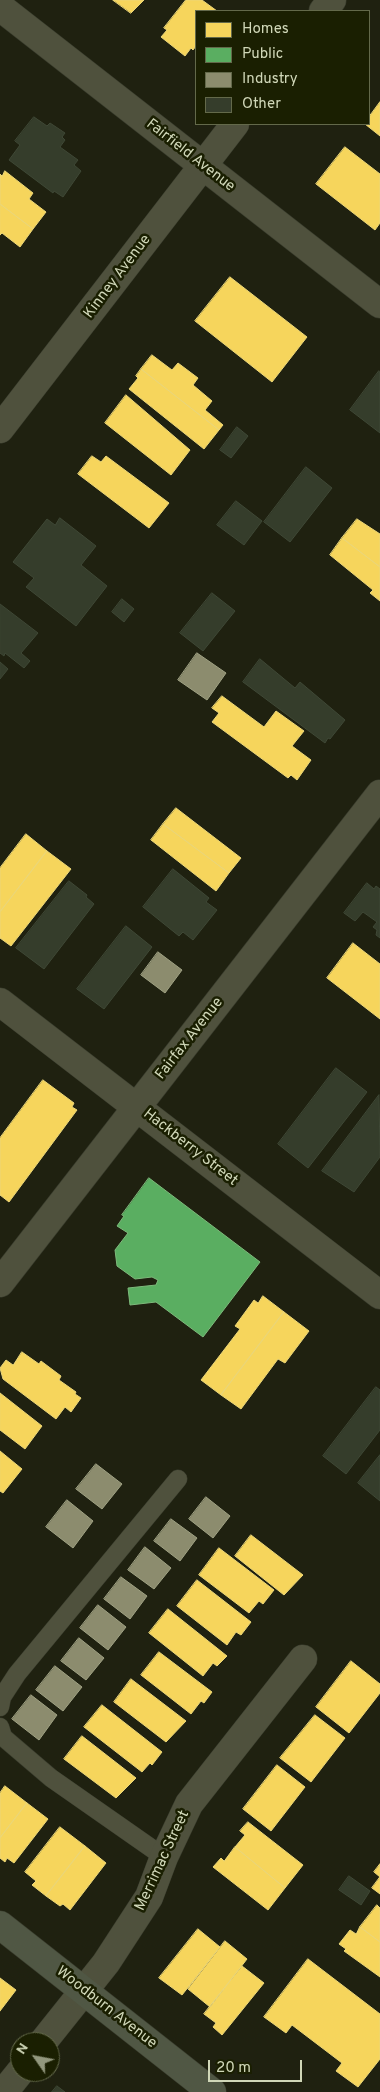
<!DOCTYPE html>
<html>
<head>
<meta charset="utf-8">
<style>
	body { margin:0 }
	#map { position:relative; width:380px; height:2092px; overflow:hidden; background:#1f2110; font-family:Overpass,sans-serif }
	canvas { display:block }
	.legend { position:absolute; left:195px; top:10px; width:175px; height:115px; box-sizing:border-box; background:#1a1f01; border:1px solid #63694a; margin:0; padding:6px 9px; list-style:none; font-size:15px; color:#d0d7b8 }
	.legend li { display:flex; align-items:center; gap:10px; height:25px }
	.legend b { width:25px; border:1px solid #63694a }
	.north { position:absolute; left:10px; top:2032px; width:50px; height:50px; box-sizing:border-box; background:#1a1f01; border:1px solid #63694a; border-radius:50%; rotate:303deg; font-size:14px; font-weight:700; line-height:20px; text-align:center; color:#d0d7b8 }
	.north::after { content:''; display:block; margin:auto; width:18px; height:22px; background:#92977d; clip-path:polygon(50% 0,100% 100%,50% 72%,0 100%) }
	.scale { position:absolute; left:208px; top:2060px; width:94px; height:22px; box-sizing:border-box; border:2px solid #d0d7b8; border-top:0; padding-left:6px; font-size:15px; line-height:18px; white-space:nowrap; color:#d0d7b8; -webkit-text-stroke:4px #1a1f01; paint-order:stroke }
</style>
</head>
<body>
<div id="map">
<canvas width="380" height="2092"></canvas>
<ul class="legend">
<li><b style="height:14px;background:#f6d55c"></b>Homes</li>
<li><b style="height:14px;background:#5aae61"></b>Public</li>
<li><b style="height:14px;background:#8c8c6e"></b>Industry</li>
<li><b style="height:14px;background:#353d2b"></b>Other</li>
</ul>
<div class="north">N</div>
<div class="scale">20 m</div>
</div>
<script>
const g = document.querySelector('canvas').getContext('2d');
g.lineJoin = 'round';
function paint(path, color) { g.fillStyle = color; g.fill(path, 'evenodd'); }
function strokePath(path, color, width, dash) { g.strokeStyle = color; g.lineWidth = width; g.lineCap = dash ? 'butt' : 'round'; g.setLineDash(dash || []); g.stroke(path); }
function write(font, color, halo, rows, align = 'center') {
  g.font = font + ' Overpass,sans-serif'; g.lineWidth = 5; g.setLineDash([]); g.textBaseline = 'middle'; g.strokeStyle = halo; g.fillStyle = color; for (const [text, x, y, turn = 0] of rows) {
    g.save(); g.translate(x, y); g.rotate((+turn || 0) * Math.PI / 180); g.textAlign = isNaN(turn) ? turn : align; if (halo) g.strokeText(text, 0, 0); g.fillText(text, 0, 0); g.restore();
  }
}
const homes = new Path2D(`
	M113,0H144L131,13Z
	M186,0H202L217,11H196V46L193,50L191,48L185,56L161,37L167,30L164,28Z
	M380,102V136L365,124H369V117Z
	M345,147L380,174V223L375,230L316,184Z
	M5,171L33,193L29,199L46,212L33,229L0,204V174L2,176Z
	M0,204L33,229L20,247L2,233L0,235Z
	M230,277L307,337L272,382L195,321Z
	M152,355L172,370L178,363L198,378L193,385L212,401L205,410L223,425L219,430L141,369Z
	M141,369L219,430L204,449L129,389L138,378L136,376Z
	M126,395L190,450L171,475L105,423Z
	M92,456L101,462L106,456L169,503L149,528L78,474Z
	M357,519L380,534V567L342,538Z
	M342,538L380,567V601L370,593L373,590L330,555Z
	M222,696L264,727L276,711L304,731L292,746L311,760L297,780L291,775L288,778L212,722L219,713L212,708Z
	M176,808L241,858L229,873L163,824Z
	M163,824L229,873L216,891L151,840Z
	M26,834L47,851L0,912V868Z
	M47,851L71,869L11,946L0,938V912Z
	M353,943L380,964V1019L327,978Z
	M43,1080L74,1103L72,1107L77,1110L9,1202L0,1195V1138Z
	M263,1296L284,1312L221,1395L201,1380L240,1329L235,1326L254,1300L258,1303Z
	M284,1312L309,1331L285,1363L278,1359L241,1409L221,1395Z
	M22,1352L39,1364L41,1361L61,1376L59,1380L76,1392L75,1394L81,1398L71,1412L65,1407L56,1419L3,1379L0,1368L6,1360L13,1365Z
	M0,1393L42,1426L25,1449L0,1430Z
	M0,1451L22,1469L3,1493L0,1491Z
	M251,1535L303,1575L284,1595L235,1556Z
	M219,1548L274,1590L263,1604L259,1601L249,1613L199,1575Z
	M197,1580L251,1622L241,1635L236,1632L227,1645L177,1606Z
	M168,1609L227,1656L217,1666L213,1663L203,1676L149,1633Z
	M159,1652L212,1692L204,1703L201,1701L191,1714L141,1675Z
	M351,1661L380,1684V1693L349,1733L316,1707Z
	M131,1679L186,1721L166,1742L114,1702Z
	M102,1705L162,1752L152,1765L150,1763L142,1772L84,1727Z
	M315,1715L345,1738L311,1782L280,1758Z
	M82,1736L136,1778L116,1798L64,1759Z
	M277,1765L305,1787L271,1831L243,1809Z
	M5,1786L27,1803L0,1838V1793Z
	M27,1803L48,1819L14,1863L7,1858L5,1862L0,1858V1838Z
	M248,1822L303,1865L285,1888L235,1847L245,1835L240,1831Z
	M60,1827L85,1846L46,1896L32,1885L36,1881L25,1872Z
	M85,1846L106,1863L70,1910L63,1904L60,1906L46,1896Z
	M235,1847L285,1888L268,1910L213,1867L221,1858L224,1861Z
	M380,1864V1877L374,1872Z
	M380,1877V1894L372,1888Z
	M377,1905L380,1908V1942L360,1927Z
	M360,1927L380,1942V1977L344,1951L346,1949L339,1944L350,1930L356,1934Z
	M198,1929L220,1947L182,1995L159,1978Z
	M225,1941L247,1959L210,2007L188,1989Z
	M308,1959L380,2014V2059L358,2087L336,2071L342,2063L292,2025L286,2033L264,2017Z
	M242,1966L264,1983L222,2035L213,2027L216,2023L204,2014Z
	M0,1978L16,1990L0,2011Z`);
paint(homes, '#f6d55c');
strokePath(homes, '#ebd678', 1);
const public = new Path2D(`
	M149,1178L260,1262L203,1337L156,1302L130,1305L128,1288L156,1285L158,1280L152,1277L135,1279L117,1266L115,1250L128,1233L117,1226L124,1216L122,1215Z`);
paint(public, '#5aae61');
strokePath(public, '#7dba7b', 1);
const industry = new Path2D(`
	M197,653L226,673L207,700L178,680Z
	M158,952L182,970L165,993L141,975Z
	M96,1464L122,1484L102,1509L76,1489Z
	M206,1497L230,1516L213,1538L189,1519Z
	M67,1500L93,1521L73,1548L46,1527Z
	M171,1519L197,1538L180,1561L154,1541Z
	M145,1547L171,1568L154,1589L128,1570Z
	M121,1577L147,1596L130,1619L104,1599Z
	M98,1605L126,1627L108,1650L80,1628Z
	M79,1638L104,1658L86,1680L61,1661Z
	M55,1666L82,1687L63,1711L36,1690Z
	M31,1695L57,1715L39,1740L12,1719Z`);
paint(industry, '#8c8c6e');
strokePath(industry, '#a0a284', 1);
const building = new Path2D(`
	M34,117L47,126L50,123L65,133L62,137L65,140L60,147L78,160L74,165L81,171L63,197L54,191L53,193L9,160L20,145L15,141Z
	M379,371L380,373V433L350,410Z
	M237,427L248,436L231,458L220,450Z
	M306,467L332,488L290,542L264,522Z
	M236,501L262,521L244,545L217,525Z
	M60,518L96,546L81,565L107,586L76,626L26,587L34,578L13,562L47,519L55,525Z
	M212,593L235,611L203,651L180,633Z
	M122,599L134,609L124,622L112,612Z
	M0,604L38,633L21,653L30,661L24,668L5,653L4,656L0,653Z
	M260,659L295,688L300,682L345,720L330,739L328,738L325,743L243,682Z
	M0,662L8,669L0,679Z
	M173,869L209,898L206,902L217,910L193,940L183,932L179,936L143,907Z
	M69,881L87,895L86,897L94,904L44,969L16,948Z
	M367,883L374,889L376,886L380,889V938L376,935L377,930L373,927L377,922L363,912L355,921L344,913Z
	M126,926L152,947L104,1009L77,989Z
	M336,1068L367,1092L308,1168L278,1144Z
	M379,1095L380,1157L354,1192L322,1171Z
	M376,1387L380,1390V1430L346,1474L323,1456Z
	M380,1455V1501L358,1483Z
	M349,1876L370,1891L361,1905L339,1890Z
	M57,2086L65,2092H52Z`);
paint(building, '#353d2b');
strokePath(building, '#3f4836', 1);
const lane = new Path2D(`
	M0,1707L2,1697L17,1674L178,1479
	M0,1727L3,1737L51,1778L164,1857`);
const street = new Path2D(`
	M0,7L380,304
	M323,11L332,0
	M0,429L235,124
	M0,1002L380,1295
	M0,1283L380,794
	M43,2042L106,1963L149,1897L164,1857L189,1804L303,1659
	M4,2092L20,2072`);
const secondary = new Path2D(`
	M0,1925L212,2092`);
strokePath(lane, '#393c2d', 19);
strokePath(street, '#393c2d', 29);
strokePath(secondary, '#393c2d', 29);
strokePath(lane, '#4f513d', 18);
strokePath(street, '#4f513d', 28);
strokePath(secondary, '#505744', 28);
write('15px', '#d0d7b8', '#1a1f01', [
	["Fairfield Avenue",190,156,38],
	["Kinney Avenue",118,277,-53],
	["Fairfax Avenue",190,1039,-52],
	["Hackberry Street",190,1148,38],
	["Merrimac Street",163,1861,-65],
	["Woodburn Avenue",106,2008,38]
]);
</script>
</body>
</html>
